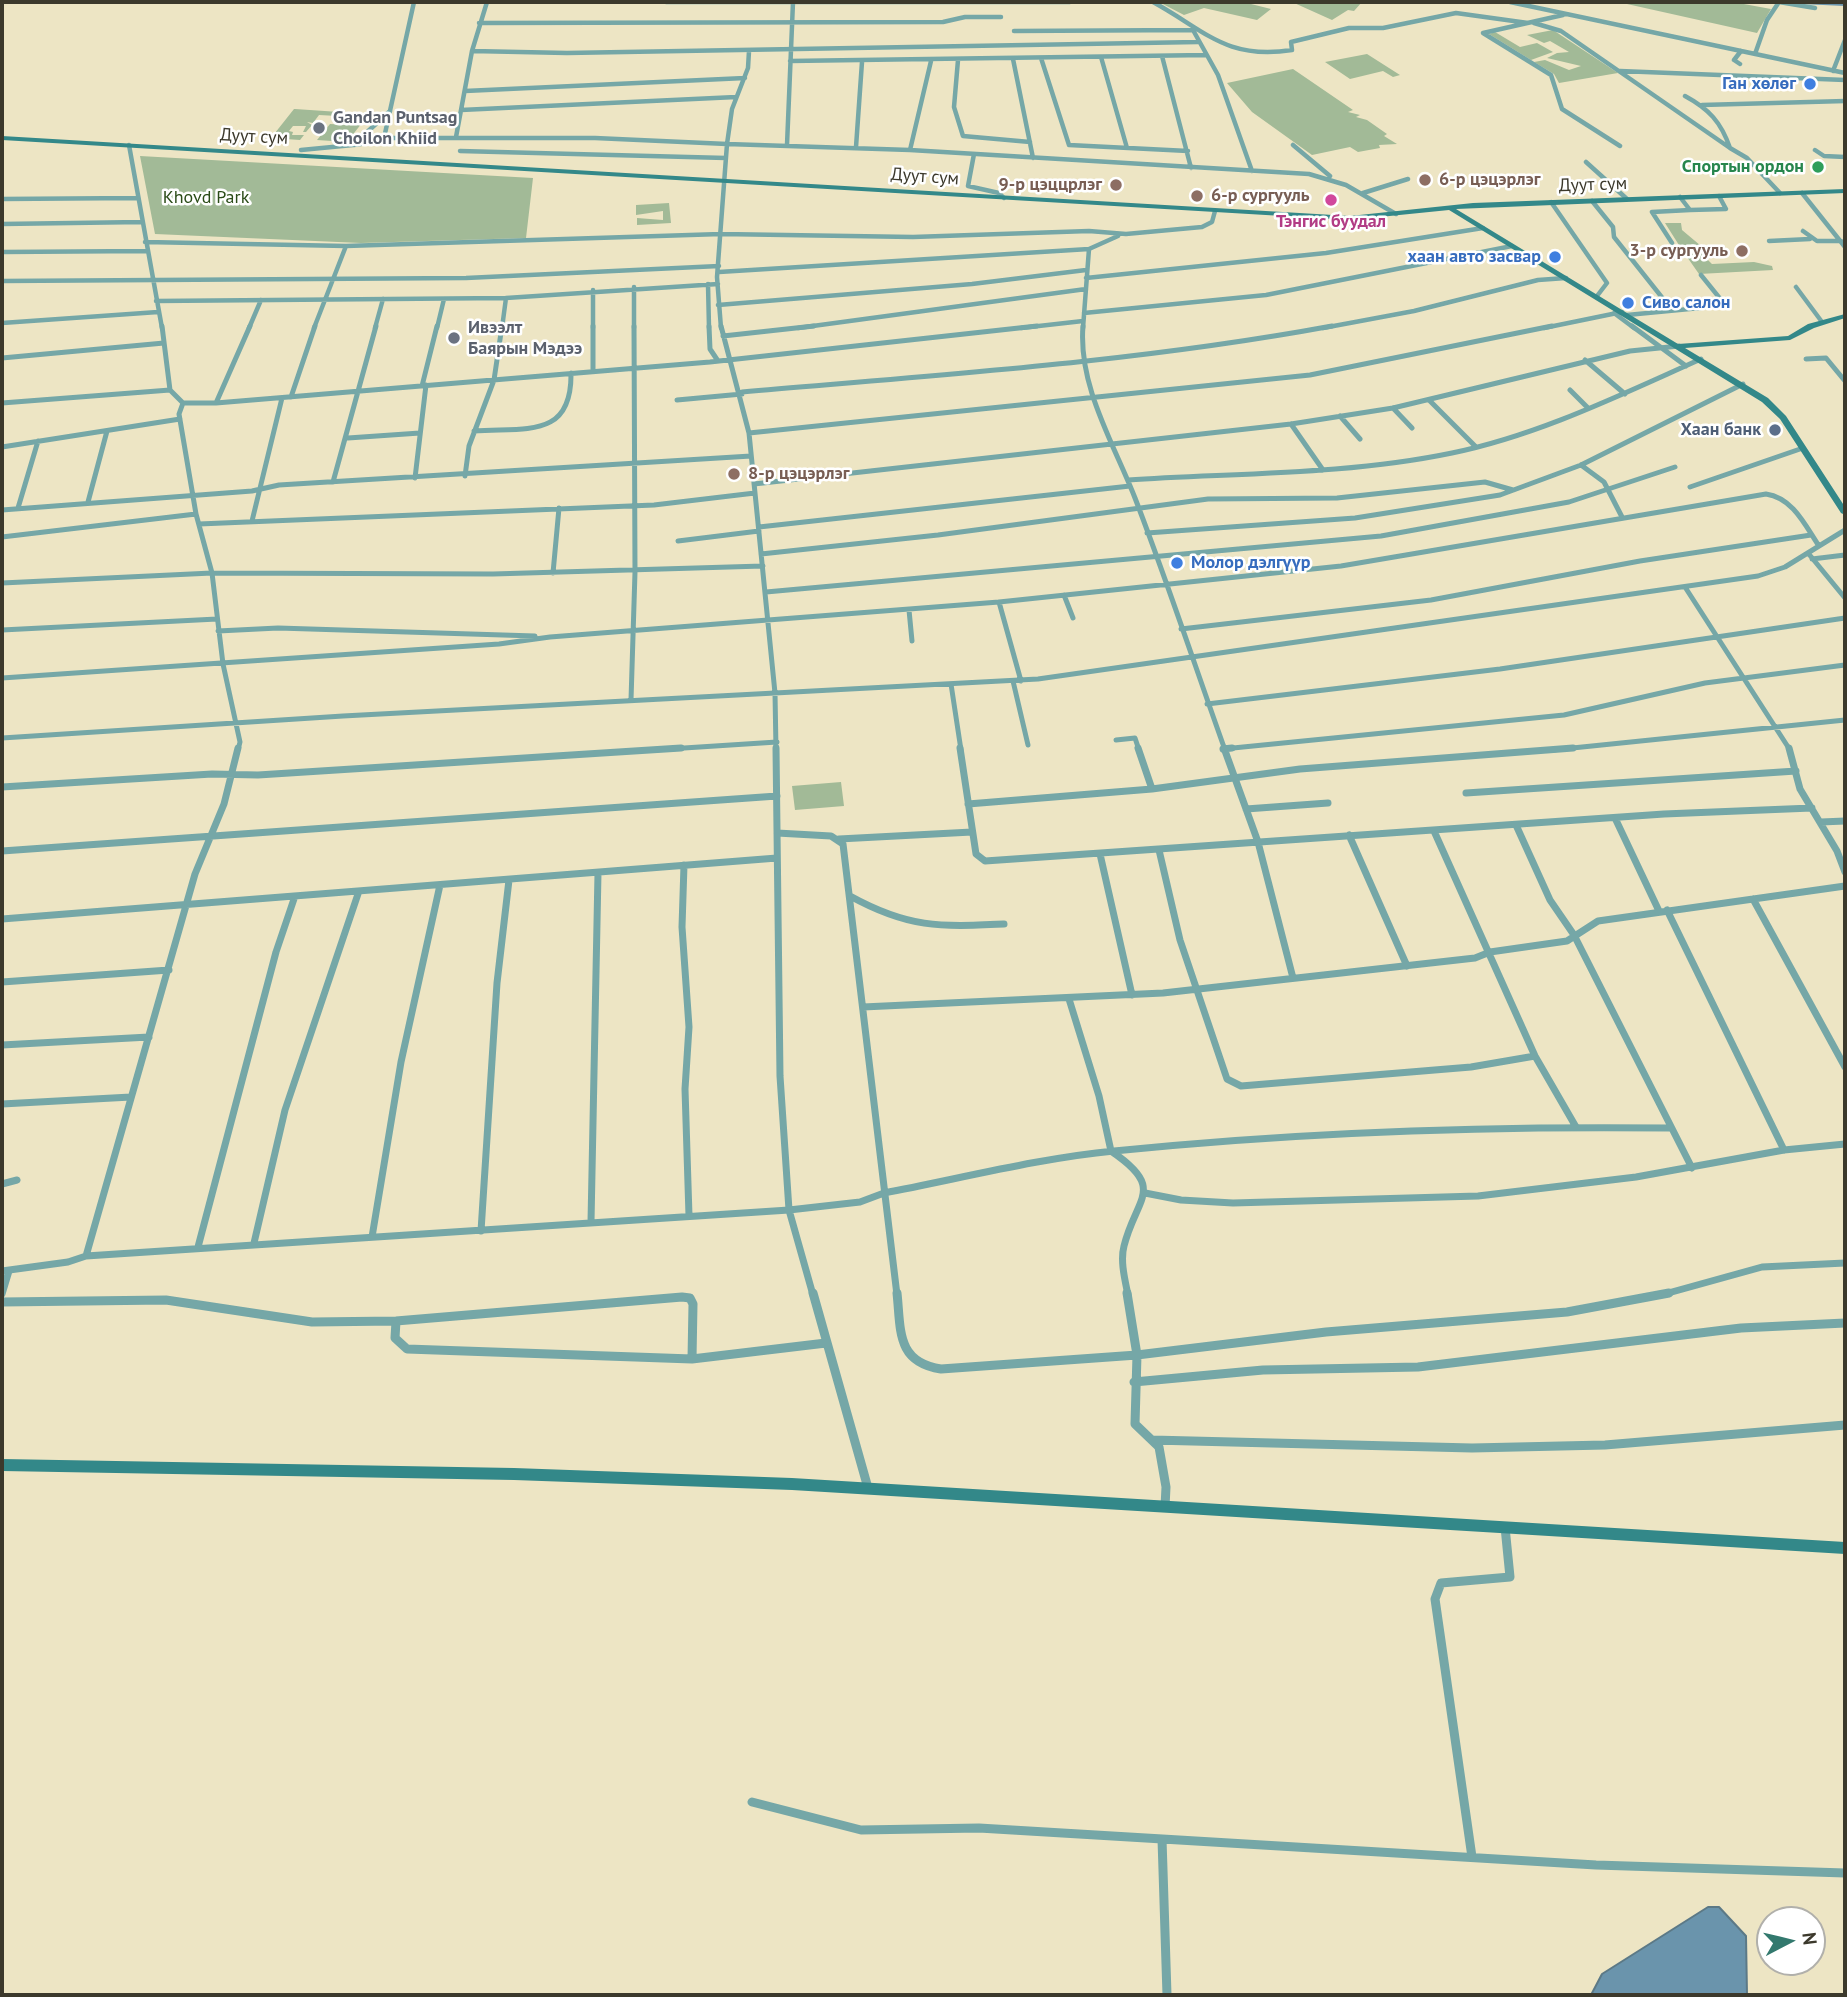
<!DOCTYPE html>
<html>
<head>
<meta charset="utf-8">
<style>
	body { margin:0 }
	#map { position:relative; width:1847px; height:1997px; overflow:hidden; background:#ede5c4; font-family:"PT Sans",sans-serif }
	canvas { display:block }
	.frame { position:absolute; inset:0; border:4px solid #3c392c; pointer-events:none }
	.north { position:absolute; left:1756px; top:1906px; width:70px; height:70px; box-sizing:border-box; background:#fff; border:2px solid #b1b0ab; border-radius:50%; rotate:83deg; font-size:19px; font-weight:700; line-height:28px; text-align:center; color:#3c392c }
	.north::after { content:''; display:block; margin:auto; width:24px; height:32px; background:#33796e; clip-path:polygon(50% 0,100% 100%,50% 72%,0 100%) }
</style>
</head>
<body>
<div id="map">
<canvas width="1847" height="1997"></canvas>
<div class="frame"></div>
<div class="north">N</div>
</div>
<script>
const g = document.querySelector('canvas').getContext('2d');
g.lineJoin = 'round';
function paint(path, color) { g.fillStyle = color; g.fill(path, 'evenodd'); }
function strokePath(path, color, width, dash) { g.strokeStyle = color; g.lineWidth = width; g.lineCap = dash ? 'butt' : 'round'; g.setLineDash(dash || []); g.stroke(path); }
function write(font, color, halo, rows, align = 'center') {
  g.font = font + ' "PT Sans",sans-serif'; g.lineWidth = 5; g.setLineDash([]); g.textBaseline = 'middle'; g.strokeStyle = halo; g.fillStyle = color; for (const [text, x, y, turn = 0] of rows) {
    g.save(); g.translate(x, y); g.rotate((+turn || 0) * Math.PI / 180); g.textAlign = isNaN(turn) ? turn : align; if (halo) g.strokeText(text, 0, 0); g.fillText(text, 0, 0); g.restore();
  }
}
paint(new Path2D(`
	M1159,2H1243L1271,9L1257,20L1204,8L1184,15Z
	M1292,2H1362L1354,11L1348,10L1332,20Z
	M1618,2H1733L1771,9L1757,33Z
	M1553,30L1618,73L1559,83L1554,74L1534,62L1545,60L1569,70L1581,66L1547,58L1557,53L1569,52L1550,41L1544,43L1527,35Z
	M1495,32L1520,47L1537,43L1553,52L1531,60L1489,34Z
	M1367,54L1400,75L1393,77L1383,71L1350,79L1325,62Z
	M1293,69L1353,110L1348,112L1360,115L1356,117L1367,120L1387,134L1384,136L1397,144L1379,145L1380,148L1358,152L1350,147L1312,155L1252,112L1227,83Z
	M294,109H295L369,114L347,142L317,140L330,124L351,125L356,117L319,115L313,123L307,122L312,125L306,132H303L306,126H293L289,131L293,132L292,135H304L300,140L271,138Z
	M140,156L533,178L526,238L361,243L155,234Z
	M669,203L671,223L637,225V218L663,220V211L636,215V205Z
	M1665,223H1681L1682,230L1707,251L1684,253Z
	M1708,253L1707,259L1712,264L1754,262L1772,266L1773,270L1699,274L1685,254Z
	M841,782L844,806L795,810L792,786Z`), '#a2ba97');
const water = new Path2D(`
	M1708,1907H1719L1746,1936L1747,1995H1591L1602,1974Z`);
paint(water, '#6a94ac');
strokePath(water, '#5c7986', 2);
paint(new Path2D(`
	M1797,2H1845V6L1801,4Z`), '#6a94ac');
strokePath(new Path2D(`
	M414,2L384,138H595L727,144L732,109L748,68L749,51
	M666,2H1070
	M1153,2C1206,31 1226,60 1292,50L1291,42L1349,28H1383L1456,13L1528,23
	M1510,2L1845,73
	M1563,15L1483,33L1551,75L1562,109L1620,146
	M479,23L943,22L965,17H1001
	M1534,23L1561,31L1730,148
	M1014,31L1193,30L1218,75L1252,171
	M472,51L567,53L1198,42
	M1755,54L1767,20L1779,2L1815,8
	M1162,56L1191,168
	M1101,57L1127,148
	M1041,58L1069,145L1188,151
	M1013,59L1033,158
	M958,60L954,107L963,136L1030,142
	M790,61L1206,55
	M1740,64L1734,60L1741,51
	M1620,71L1845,80
	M1833,71L1845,40
	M465,91L745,78
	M1685,96C1709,109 1721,122 1730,148L1747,158L1780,193
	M1702,105L1845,101
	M461,110L736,97
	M456,137L472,51L487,2
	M129,145L162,328
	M354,145L387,140
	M787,145L793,2
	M1293,145L1330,176
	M856,147L862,62
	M301,150L353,145L390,111
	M910,150L931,61
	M1815,150L1824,156L1845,157
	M460,151L726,158
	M974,154L968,186L999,193L1004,198
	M1586,162L1627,199
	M1363,193L1408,179
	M1802,193L1845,247
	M1680,197L1690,210L1726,209L1719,196
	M2,199L138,198
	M1592,201L1613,227L1614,237L1672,310
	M1551,202L1607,283L1597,296
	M2,224L142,222
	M1803,231L1817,241H1841
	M1769,241L1810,239
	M145,242L346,246L721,234L913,237L1089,231L1126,234L1202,227L1212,222L1215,211
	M1672,243L1652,212L1690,210
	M2,252L147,251
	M719,272L1089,249
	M1086,278L1326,253L1483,228
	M2,281L466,278L719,266
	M708,284L709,328
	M634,287V328
	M1796,287L1822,322
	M593,290V328
	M156,301L506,298L718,284
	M718,305L972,284L1086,270
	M1084,313L1266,295L1512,246
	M1614,313L1634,328
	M1627,315L1721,306L1722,301L1701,275
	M2,323L158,312
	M249,328L261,300
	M314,328L346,246
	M375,328L383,299
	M437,328L444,299
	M502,328L506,298
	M721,328L717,277L727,144L910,150L1309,174L1346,185L1396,214
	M798,328L1086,289
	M1021,328L1083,321
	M1083,328L1089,249L1118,236
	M1323,328L1414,311L1538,280L1566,278
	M1544,328L1622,312`), '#75a7a7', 4.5);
strokePath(new Path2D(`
	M162,326L170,390L183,403L179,414L196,514L212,573L223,664L240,742L238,750
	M593,326V371
	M709,326L710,349L718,361
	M721,326L749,433L775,693L776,750
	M1083,326C1078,386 1114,444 1135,498C1167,581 1195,666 1225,750
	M1632,326L1686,366
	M723,336L814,326
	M2,358L164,343
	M1806,359L1826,358L1845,381
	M1585,360L1625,394
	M422,386L437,326
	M1570,390L1587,407
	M742,392C939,375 1137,362 1332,326
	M291,397L315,326
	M677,400L742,394
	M1429,400L1476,447
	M2,403L170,390
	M183,403H216L710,362L1037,326
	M216,403L250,326
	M1393,408L1412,428
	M1340,416L1360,439
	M1291,424L1323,470
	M474,431C524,427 572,440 571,373
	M749,433L1310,375L1552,326
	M348,438L420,433
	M2,447L180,419
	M1581,465L1604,482L1622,517
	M465,476L469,446L494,380L502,326
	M415,478L426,385
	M1128,480C1236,473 1346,475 1452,453C1539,435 1620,395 1701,359
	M333,482L376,326
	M754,484L1291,424L1393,408L1630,351L1679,346
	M1690,487L1803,448
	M88,502L107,431
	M18,508L38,441
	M2,510L252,491L279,485L751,456
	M252,521L282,398
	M199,524L654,505L755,493
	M759,527L1130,486
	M1147,533L1355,518L1500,495L1581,465L1743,384
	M2,537L196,514
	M678,541L759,531
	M1808,553L1845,598
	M761,554L938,535L1208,499L1337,498L1485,482L1513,490
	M1812,559L1845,555
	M553,573L559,508
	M2,583L212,573L493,574L763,566
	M1685,587L1790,750
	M766,592L1381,536L1569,502L1675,467
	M1064,595L1073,618
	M999,602L1021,681
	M909,610L912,641
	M1181,629L1431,600L1640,561L1811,535
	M2,630L217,619
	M218,631L278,628L535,636
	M2,678L499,644L550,637L999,602L1341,566L1766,494C1793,498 1805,525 1819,546
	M1013,681L1028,745
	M951,684L961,750
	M631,700L635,572L634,326
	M1207,704L1500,669L1845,618
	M2,738L343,716L1038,679L1758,576L1785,567L1845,530
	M1116,740L1135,738L1139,750
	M1223,749L1564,715L1705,683L1845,665
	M653,750L777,742
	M1553,750L1845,720`), '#75a7a7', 5);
strokePath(new Path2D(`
	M776,748L780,1076L789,1210L813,1295
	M960,748L976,854L985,861L1664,814L1812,808
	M1138,748L1152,789
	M1224,748L1258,842L1293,978
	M1789,748L1800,789L1837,851L1845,872
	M1223,749L1232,748
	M2,787L212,774L258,775L681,748
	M1466,793L1796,771
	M968,804L1152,789L1300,769L1573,748
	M1246,809L1328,803
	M1615,818L1659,911
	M1821,822L1845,821
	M1516,825L1550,900L1574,935L1692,1168
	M1434,831L1535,1056L1576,1127
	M777,833L831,836L843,844L897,1295
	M1349,835L1407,966
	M839,839L972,832
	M1159,850L1180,940L1227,1079L1241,1086L1471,1067L1535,1056
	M2,851L777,796
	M1100,854L1132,995
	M684,865L682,927L689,1027L685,1089L689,1216
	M850,896C908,928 939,927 1004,924
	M1753,899L1845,1067
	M1667,910L1784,1150
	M2,919L777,858
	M2,982L169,970
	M1069,999L1099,1096L1111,1151C1167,1189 1136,1197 1124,1246C1120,1261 1125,1280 1128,1295
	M863,1007L1163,993L1475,958L1490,952L1567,941L1598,921L1845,886
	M2,1045L149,1037
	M2,1104L131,1097
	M2,1184L17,1180
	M1145,1193L1181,1200L1233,1203L1478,1196L1636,1177L1784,1150L1845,1144
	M591,1222L598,873
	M481,1231L497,983L509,880
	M372,1237L401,1062L440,885
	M254,1243L285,1110L359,891
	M198,1247L276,952L295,896
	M86,1256L195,874L224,804L238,748
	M2,1271L68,1262L86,1256L789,1210L860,1202L884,1193C958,1179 1040,1158 1114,1151C1298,1132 1485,1126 1670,1128
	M2,1294L9,1271
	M1661,1295L1762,1267L1845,1263`), '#75a7a7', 7);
strokePath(new Path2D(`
	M813,1293L868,1488
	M897,1293C901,1330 896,1362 941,1369L1137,1355L1326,1332L1567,1312L1669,1293
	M1127,1293L1137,1355L1135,1424L1159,1447L1166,1487L1165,1507
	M2,1302L166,1300L312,1322L396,1321L682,1297L690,1298L693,1304L692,1359
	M396,1321L395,1338L407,1349L692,1359L826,1343
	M1134,1382L1263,1370L1418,1367L1741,1328L1845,1323
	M1152,1440L1472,1448L1605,1445L1845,1425
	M752,1802L861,1830L979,1828L1596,1865L1845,1873
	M1162,1839L1167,1995
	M1472,1857L1435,1599L1441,1583L1510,1577L1505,1527`), '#75a7a7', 9);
paint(new Path2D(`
	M2,136L1350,216L1473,203L1845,189V193L1456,209L1678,344L1788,336L1808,324L1845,314V318L1814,328L1790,340L1685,348L1768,398L1786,416L1845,507V515L1841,513L1780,419L1762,402L1449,210L1350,220L2,140Z
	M2,1459L514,1468L792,1478L1845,1542V1554L792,1490L514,1480L2,1471Z`), '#338889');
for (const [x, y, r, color] of [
	[1810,84,7,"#3f7fe0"],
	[319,128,7,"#6b7280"],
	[1818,167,7,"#2e9e5b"],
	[1425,180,7,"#8d6e63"],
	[1116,185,7,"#8d6e63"],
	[1197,196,7,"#8d6e63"],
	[1331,200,7,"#d1479c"],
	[1742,251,7,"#8d6e63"],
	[1555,257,7,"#3f7fe0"],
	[1628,303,7,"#3f7fe0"],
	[454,338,7,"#6b7280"],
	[1775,430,7,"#5c6f8a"],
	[734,474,7,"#8d6e63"],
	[1177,563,7,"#3f7fe0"]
]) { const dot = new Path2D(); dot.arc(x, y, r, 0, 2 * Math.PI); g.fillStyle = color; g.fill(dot); strokePath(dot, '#fff', 2.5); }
write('bold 18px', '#366cbe', '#fff', [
	["Ган хөлөг",1796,84],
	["хаан авто засвар",1541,257],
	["Сиво салон",1642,303,"left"],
	["Молор дэлгүүр",1191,563,"left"]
], 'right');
write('bold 18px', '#5b616d', '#fff', [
	["Gandan Puntsag",333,118],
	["Choilon Khiid",333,139],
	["Ивээлт",468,328],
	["Баярын Мэдээ",468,349]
], 'left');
write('18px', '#3c392c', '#fff', [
	["Дуут сум",254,137,3],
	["Дуут сум",925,177,4],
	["Дуут сум",1593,185,-2]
]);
write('bold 18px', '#27864d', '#fff', [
	["Спортын ордон",1804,167]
], 'right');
write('bold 18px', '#785e54', '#fff', [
	["6-р цэцэрлэг",1439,180],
	["9-р цэццрлэг",1102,185,"right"],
	["6-р сургууль",1211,196],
	["3-р сургууль",1728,251,"right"],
	["8-р цэцэрлэг",748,474]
], 'left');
write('18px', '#2b4c18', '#fff', [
	["Khovd Park",206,198]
]);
write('bold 18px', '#b23c85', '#fff', [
	["Тэнгис буудал",1331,222]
]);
write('bold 18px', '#4e5e75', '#fff', [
	["Хаан банк",1761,430]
], 'right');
</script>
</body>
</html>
